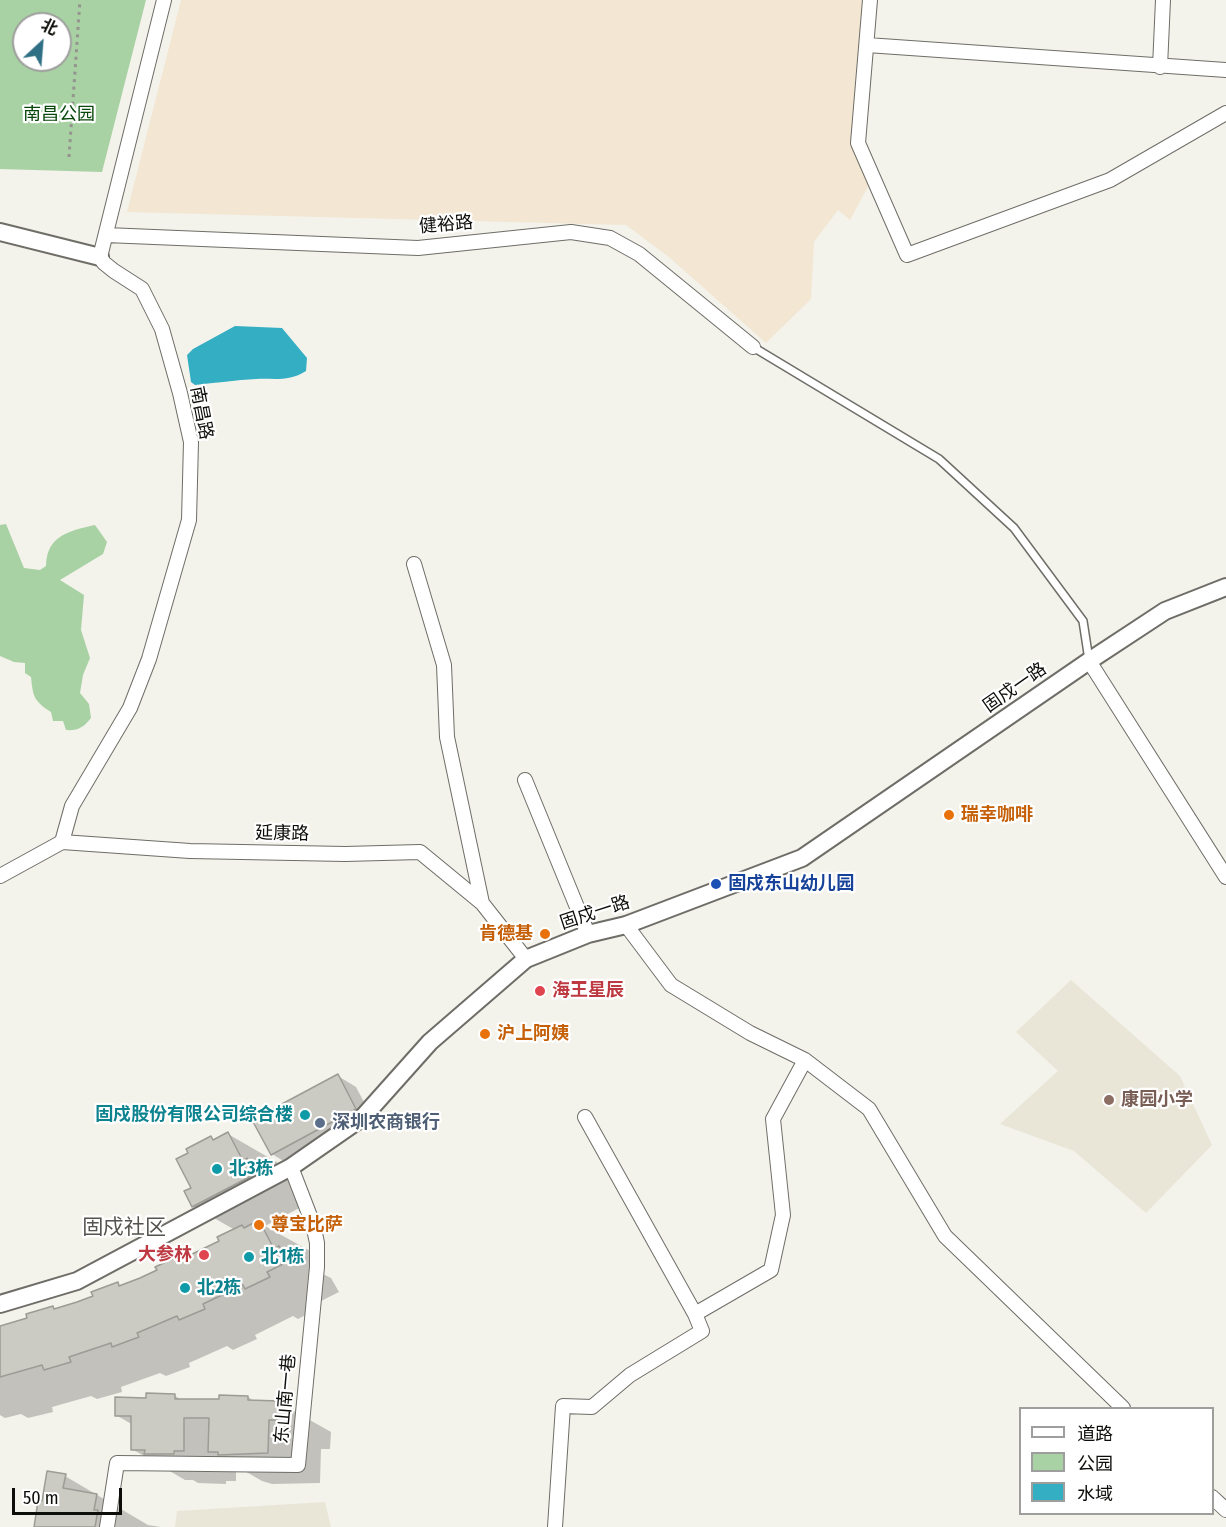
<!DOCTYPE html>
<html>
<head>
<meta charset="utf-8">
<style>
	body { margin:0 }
	#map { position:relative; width:1226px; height:1527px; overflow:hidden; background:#f3f2eb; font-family:"Fira Sans Condensed","Noto Sans SC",sans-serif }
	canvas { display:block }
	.legend { position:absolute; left:1019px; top:1407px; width:195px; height:108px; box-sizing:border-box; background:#fff; border:2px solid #9e9e9d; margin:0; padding:8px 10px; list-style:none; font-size:18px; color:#0d0d0a }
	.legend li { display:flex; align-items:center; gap:12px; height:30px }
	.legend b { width:30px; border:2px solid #9e9e9d }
	.north { position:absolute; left:12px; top:12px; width:60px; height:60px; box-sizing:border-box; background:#fff; border:2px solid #9e9e9d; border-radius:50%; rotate:26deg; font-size:16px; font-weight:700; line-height:24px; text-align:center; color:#0d0d0a }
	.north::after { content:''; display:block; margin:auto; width:21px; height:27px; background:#307084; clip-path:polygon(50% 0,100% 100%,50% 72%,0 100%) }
	.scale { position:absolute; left:12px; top:1488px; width:110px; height:27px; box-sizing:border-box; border:3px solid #0d0d0a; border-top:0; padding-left:8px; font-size:18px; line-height:21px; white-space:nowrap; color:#0d0d0a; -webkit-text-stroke:4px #fff; paint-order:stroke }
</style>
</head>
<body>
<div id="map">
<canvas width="1226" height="1527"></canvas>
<ul class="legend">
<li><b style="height:8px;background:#fff"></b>道路</li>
<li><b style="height:16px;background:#a8d2a4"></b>公园</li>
<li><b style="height:16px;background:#34aec3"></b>水域</li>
</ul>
<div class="north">北</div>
<div class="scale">50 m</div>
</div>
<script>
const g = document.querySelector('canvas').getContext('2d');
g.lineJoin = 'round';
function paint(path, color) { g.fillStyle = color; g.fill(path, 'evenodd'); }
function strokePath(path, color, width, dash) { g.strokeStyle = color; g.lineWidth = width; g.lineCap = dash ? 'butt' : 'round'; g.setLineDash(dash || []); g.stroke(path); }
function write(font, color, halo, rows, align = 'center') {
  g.font = font + ' "Fira Sans Condensed","Noto Sans SC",sans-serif'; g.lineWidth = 4.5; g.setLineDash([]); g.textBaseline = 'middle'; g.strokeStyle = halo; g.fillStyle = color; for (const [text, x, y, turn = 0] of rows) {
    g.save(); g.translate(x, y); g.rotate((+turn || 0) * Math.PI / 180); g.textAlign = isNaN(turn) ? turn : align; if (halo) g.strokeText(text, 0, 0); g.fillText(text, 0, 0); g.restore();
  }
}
paint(new Path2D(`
	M181,0H868L858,143L870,183L850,220L838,210L814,242L811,299L766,343L670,258L626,225L127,212Z`), '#f3e6d2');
paint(new Path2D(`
	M1071,980L1180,1076L1212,1145L1146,1213L1074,1151L1000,1124L1058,1071L1016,1032Z
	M325,1502L331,1527H175L177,1511Z`), '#e9e6d8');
paint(new Path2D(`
	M0,0H146L102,172L0,169ZM24,24H60V60H24Z
	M6,524L24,568L40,570L46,566C47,535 69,531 95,525L107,542L103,554L60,580L84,595L81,630L90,658L83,675L80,693L89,704L91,718C84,727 78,731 66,730L63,721H53L51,712C34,701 33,697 31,677L25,673V663L14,662L0,656V525Z`), '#a8d2a4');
paint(new Path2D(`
	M235,326L282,328L307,358L306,371C289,382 275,378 256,379C236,380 215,383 195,385L191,382L187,355L193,349Z`), '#34aec3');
paint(new Path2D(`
	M338,1076L356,1087L373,1119L290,1165L272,1154Z
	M228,1134L280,1164L291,1185L307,1204L265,1226L312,1252L323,1274L331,1278L339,1292L319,1302L321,1307L298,1319L293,1316L255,1335L257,1339L233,1350L227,1346L189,1363L190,1367L166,1376L160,1373L121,1387L122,1392L97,1399L91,1396L52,1407L53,1412L28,1418L21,1414L5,1418L0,1415V1327L29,1319L53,1307L57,1310L95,1297L117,1284L122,1287L159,1271L181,1257L185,1260L221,1242L235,1230L193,1206V1188L211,1138L215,1140Z
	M175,1396L182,1400L220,1401V1397H248L256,1402H278L331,1432L330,1449H321L320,1483L272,1484L262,1481L236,1466V1481H226V1484L198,1483L193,1480H185L132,1449L133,1425L116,1415L147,1399Z
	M65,1476L148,1525L161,1527H35L43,1503Z`), '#0003');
const building = new Path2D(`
	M338,1074L356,1109L271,1155L252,1120Z
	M228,1132L243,1161L247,1158L255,1174L192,1207L184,1191L191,1188L176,1159L188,1153L186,1149L211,1136L213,1140Z
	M259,1220L274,1249L279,1246L287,1262L267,1272L270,1277L245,1289L243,1285L203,1304L205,1309L179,1320L177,1316L137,1333L139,1337L112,1347L111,1343L69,1357L71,1362L44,1370L42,1365L0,1377V1326L27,1318L26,1314L53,1306L54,1309L77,1302L93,1296L91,1292L118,1282L119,1286L140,1278L157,1270L155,1267L181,1255L182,1259L219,1241L217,1237L242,1225L244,1228Z
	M146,1393L175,1394V1399H219V1395L248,1396V1400L279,1401L278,1420H269L268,1453L218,1455V1452H208L209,1418H184V1451H174V1454H144L145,1450H131V1416H115V1397L146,1398Z
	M47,1471L66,1474L63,1488L97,1494L94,1510H98L95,1527H34L38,1501H42Z`);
paint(building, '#cbcac3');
strokePath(building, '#9c9b95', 1.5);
const service = new Path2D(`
	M753,347L939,459L1014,528L1083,621L1089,660`);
const minor = new Path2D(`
	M870,0L858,143L907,255L1110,180L1226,113
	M867,45L1226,70
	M1160,67L1163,0
	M106,235L418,248L571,232L610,238L639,254L753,347
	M414,564L444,665L447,737L482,903
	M1089,661L1226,877
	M525,780L588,934
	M62,842L72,806L130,708L149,659L189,520L191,442L180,393L162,329L142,289L114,271L104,263L100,257L164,0
	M0,876L62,842L190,851L345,854L420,852L482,903L526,959
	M626,925L671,985L750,1033L805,1060L869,1109L945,1236L1123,1408
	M585,1117L695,1314L771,1270L783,1215L773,1119L805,1060
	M1212,1497L1226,1510
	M107,1527L117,1463L298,1465L317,1267V1243L313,1224L291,1167
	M555,1527L563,1406L592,1407L630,1375L702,1331L695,1314`);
const tertiary = new Path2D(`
	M0,232L100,257
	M0,1304L77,1281L291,1167L363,1117L430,1042L526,959L588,934L626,925L802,858L1089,661L1165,611L1226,587`);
strokePath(service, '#6e6d67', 10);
strokePath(minor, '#6e6d67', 16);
strokePath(tertiary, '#6e6d67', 20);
strokePath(new Path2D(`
	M69,157L80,0`), '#94938e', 3, [3, 4.5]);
strokePath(service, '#fff', 7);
strokePath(minor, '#fff', 14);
strokePath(tertiary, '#fff', 16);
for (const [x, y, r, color] of [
	[949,815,6,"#e8710a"],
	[716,884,6,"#1a4fb4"],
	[545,934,6,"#e8710a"],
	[540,991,6,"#e0444e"],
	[485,1034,6,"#e8710a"],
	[1109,1100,6,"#8d6e63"],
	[305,1115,6,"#0f9aa8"],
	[320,1123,6,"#5c6f8a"],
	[217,1169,6,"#0f9aa8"],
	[259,1225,6,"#e8710a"],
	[204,1255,6,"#e0444e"],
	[249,1257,6,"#0f9aa8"],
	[185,1288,6,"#0f9aa8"]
]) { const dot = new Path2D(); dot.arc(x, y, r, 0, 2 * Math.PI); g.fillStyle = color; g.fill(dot); strokePath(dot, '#fff', 2); }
write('18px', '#08480a', '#fff', [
	["南昌公园",59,115]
]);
write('18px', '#0d0d0a', '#fff', [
	["健裕路",446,225,-5],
	["南昌路",201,413,79],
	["固戍一路",1015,688,-35],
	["延康路",282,834,1],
	["固戍一路",595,913,-18],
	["东山南一巷",286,1399,-85]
]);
write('bold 18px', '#c56008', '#fff', [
	["瑞幸咖啡",961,815],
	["肯德基",533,934,"right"],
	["沪上阿姨",497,1034],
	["尊宝比萨",271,1225]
], 'left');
write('bold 18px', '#164399', '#fff', [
	["固戍东山幼儿园",728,884]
], 'left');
write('bold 18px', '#be3a42', '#fff', [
	["海王星辰",552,991],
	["大参林",192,1255,"right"]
], 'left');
write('bold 18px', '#785e54', '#fff', [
	["康园小学",1121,1100]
], 'left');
write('bold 18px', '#0d838f', '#fff', [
	["固戍股份有限公司综合楼",293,1115,"right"],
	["北3栋",229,1169],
	["北1栋",261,1257],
	["北2栋",197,1288]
], 'left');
write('bold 18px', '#4e5e75', '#fff', [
	["深圳农商银行",332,1123]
], 'left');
write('21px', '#54534d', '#fff', [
	["固戍社区",124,1228]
]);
</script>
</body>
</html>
